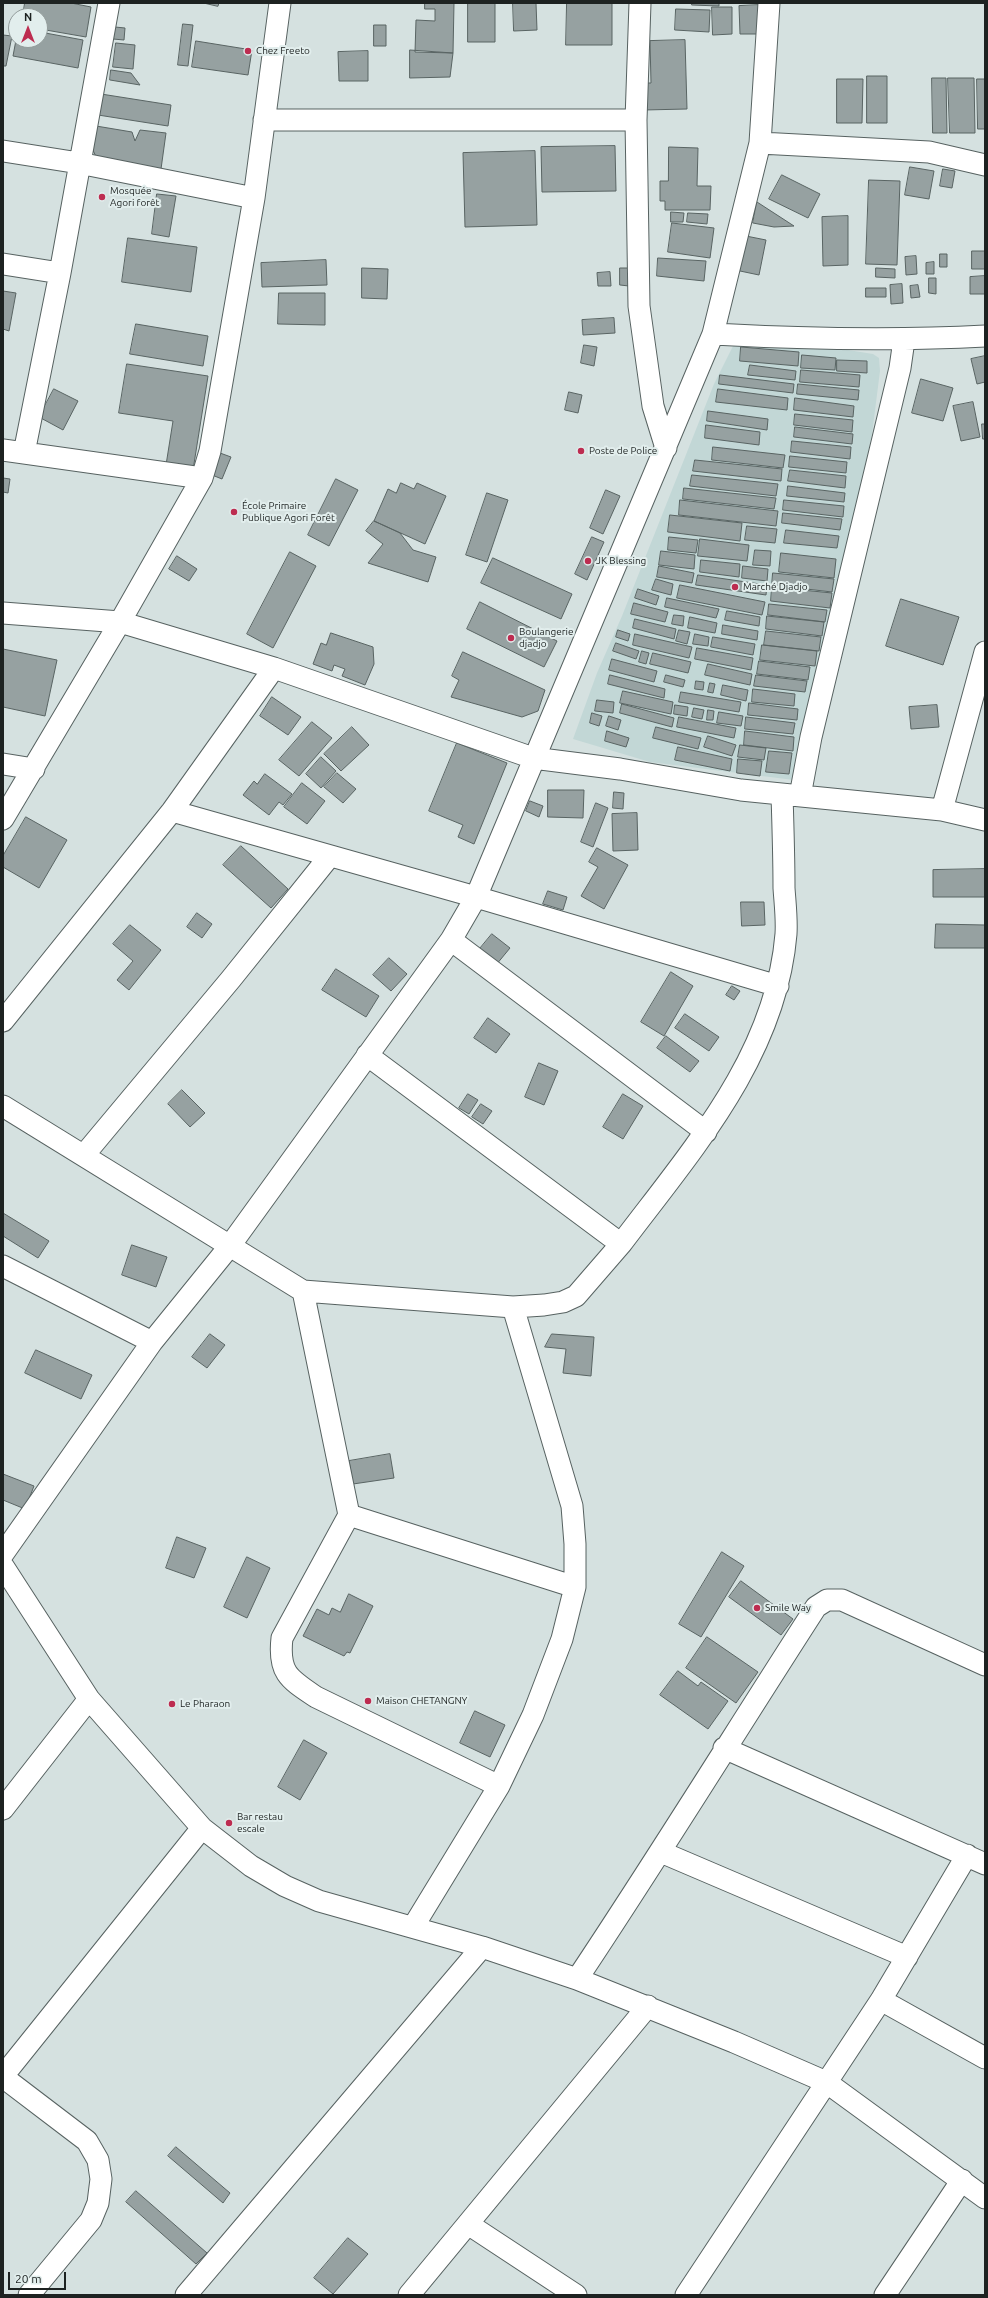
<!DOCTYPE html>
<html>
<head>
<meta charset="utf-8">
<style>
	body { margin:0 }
	#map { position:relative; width:988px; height:2298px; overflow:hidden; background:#d5e1e0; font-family:Ubuntu,sans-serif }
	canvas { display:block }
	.frame { position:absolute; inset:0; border:4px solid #1d2221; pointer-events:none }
	.north { position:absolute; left:8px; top:8px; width:40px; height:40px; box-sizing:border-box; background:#e2eeed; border:1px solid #939c9b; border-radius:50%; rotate:0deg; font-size:11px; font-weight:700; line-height:16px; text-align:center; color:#1d2221 }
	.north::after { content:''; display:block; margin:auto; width:14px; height:18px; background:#bd2c50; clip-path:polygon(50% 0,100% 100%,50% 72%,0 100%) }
	.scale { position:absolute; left:8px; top:2272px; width:58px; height:18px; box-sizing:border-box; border:2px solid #1d2221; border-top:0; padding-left:5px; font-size:12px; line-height:14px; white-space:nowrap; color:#1d2221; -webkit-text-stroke:3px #e2eeed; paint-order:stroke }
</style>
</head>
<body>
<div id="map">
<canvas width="988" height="2298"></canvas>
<div class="frame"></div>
<div class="north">N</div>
<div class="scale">20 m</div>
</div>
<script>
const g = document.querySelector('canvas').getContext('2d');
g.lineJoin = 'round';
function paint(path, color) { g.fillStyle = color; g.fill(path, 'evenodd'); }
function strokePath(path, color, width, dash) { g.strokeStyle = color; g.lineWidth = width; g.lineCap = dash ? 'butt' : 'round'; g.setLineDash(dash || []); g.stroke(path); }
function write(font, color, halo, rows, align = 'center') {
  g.font = font + ' Ubuntu,sans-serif'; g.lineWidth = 4; g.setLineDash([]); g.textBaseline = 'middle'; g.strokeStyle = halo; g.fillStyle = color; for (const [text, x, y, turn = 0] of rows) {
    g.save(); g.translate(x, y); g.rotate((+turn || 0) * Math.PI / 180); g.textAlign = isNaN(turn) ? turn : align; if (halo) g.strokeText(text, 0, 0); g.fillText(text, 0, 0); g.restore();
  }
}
paint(new Path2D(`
	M751,342L848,350L873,354L879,358L880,371L872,434L845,558L803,725L794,780L650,762L573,739L597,673L622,616L714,384L733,346Z`), '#c2d7d6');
const building = new Path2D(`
	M25,3H71L91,7L86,37L40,29V16H23Z
	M204,3H219L218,6Z
	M425,3H454L453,53L415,52L416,20L435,21V9H425Z
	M468,3H495V42H468Z
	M513,3H536L537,30L514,31Z
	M567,3H612V45H566Z
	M692,3H719V6L692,5Z
	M759,5L760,34H740L739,6Z
	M712,7H732V34L713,35Z
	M676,9L710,10L709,32L675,30Z
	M13,17L16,18V28L11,27Z
	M183,24L193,25L188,66L178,65Z
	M374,25H386V46H374Z
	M115,27L125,28L124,40L113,39Z
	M40,32L83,40L78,68L13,56L16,40H40Z
	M3,35L12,36L6,66H3Z
	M685,40L687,109L644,110L643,83H651L650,41Z
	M196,41L252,50L248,75L192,67Z
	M116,43L135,45L133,69L113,67Z
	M410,50L453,53L450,77L410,78Z
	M368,51V81H339L338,52Z
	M111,70L131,73L140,85L110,80Z
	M867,76H887V123H867Z
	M932,78H946L947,133H933Z
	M948,78H974L975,133H950Z
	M837,79H863L862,123H837Z
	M977,79H985V129H978Z
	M101,94L171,105L168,126L98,115Z
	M96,126L132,132L135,141L140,130L166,133L161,169L98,161L92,148Z
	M615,146L616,191L542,192L541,147Z
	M669,147L698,148L697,186H711L710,210H665V201H660V181H668Z
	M535,151L537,225L465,227L463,153Z
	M910,167L934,171L929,199L905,195Z
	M943,169L955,171L952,188L940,186Z
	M782,175L820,194L808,218L769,199Z
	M869,180L900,181L897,265L866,264Z
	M157,194L176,196L169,237L152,234Z
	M757,202L794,226L774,227L753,223Z
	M671,212L684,213L683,222H671Z
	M688,213L708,214L707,224L687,222Z
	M848,216V265L823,266L822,217Z
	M672,223L714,228L710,258L668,252Z
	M746,236L766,240L759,275L740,271Z
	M128,238L197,247L191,292L122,282Z
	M972,251H985V269H972Z
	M940,254H947V267H940Z
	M916,256L917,274L906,275L905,257Z
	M658,258L706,261L704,281L657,276Z
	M326,260L327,285L262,287L261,263Z
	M934,262V274H926V263Z
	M362,268L388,269L387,299L362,298Z
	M620,268H630L629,286L620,285Z
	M876,268L895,269V278L876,277Z
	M610,272L611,286H598L597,273Z
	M985,276V294H970V277Z
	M929,278H936V294L929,293Z
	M902,284L903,303L891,304L890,285Z
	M918,285L920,297L911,298L910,286Z
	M866,288H886V297H866Z
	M3,291L16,293L9,331L3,329Z
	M279,293H325V325L278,324Z
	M614,318L615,333L583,335L582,320Z
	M136,324L208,336L203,366L130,354Z
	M584,345L597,347L594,366L581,363Z
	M741,347L799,352L798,366L740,361Z
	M802,355L836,358L835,370L801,368Z
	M985,356V382L977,384L971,359Z
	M837,360L867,361V373L837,371Z
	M127,364L208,376L193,470L166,465L173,421L119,413Z
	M750,365L796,371L795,380L748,375Z
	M801,370L860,375L859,387L800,382Z
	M720,375L794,384L793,393L719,384Z
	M921,379L953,388L943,421L912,413Z
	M798,384L859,390L858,400L797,394Z
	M54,389L78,401L63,430L39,417Z
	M718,389L788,398L787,410L716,402Z
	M569,392L582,395L578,413L565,410Z
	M795,398L854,406L853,417L794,410Z
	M973,402L980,437L961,441L953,406Z
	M708,411L768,419L767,430L707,421Z
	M795,414L853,420L852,432L794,425Z
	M982,424H985V439H983Z
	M706,425L760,432L759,445L705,438Z
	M795,427L853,434L852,444L794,437Z
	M792,441L851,447L850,459L791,452Z
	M713,447L785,455L783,468L712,460Z
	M220,453L231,457L222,479L212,475Z
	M790,456L847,462L846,473L789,467Z
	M695,460L782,469L781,481L693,471Z
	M790,470L846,476L845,488L788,481Z
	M692,475L778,484L776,496L690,486Z
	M3,478L10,479L8,493L3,492Z
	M336,479L358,490L329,546L308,535Z
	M401,483L414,489L417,483L446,496L425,544L374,521L388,489L396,493Z
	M788,486L845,493L844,502L787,496Z
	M684,488L776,498L774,509L683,499Z
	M606,490L620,496L603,534L590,528Z
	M487,493L508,500L487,562L466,555Z
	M680,500L778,511L776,526L679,515Z
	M784,500L844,506L843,517L783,510Z
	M783,513L842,519L840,530L782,523Z
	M670,515L742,523L740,541L668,532Z
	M374,521L400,533L413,550L436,557L428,582L368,563L383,544L366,531Z
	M747,526L777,529L775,543L745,540Z
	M786,530L839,536L837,548L784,543Z
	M592,537L604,542L587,580L575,574Z
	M669,537L698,540L696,553L668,550Z
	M700,539L749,545L747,561L698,556Z
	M755,550L771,551L770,566L753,565Z
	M661,551L695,555L694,569L659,565Z
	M290,552L316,566L273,648L247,634Z
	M781,553L836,559L834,578L779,572Z
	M177,556L197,569L189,581L169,569Z
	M493,558L572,594L561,619L481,583Z
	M701,560L740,564L739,577L700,572Z
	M659,566L694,573L692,583L657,577Z
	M743,566L768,569L767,581L742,578Z
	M773,573L834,579L832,592L772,585Z
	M698,575L767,585L766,595L696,585Z
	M656,579L673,584L671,595L652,590Z
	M680,585L765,602L762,615L677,598Z
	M772,587L832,593L830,608L771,601Z
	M638,589L659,596L656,605L635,598Z
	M667,598L719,609L716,618L665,607Z
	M901,599L959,617L943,665L886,646Z
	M480,602L557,641L544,667L467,629Z
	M634,603L668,612L665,622L631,614Z
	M769,604L827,610L825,622L768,615Z
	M727,611L760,617L759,626L725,620Z
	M674,615L684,616L683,626L672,624Z
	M767,616L824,622L822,636L766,629Z
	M690,617L717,623L715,633L688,628Z
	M635,619L676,629L674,639L633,628Z
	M723,625L758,631L757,640L722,634Z
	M618,630L630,634L628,641L616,637Z
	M679,630L690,632L687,644L676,641Z
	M766,631L821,637L819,651L764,645Z
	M331,633L373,647L374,664L365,685L342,676L345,669L334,665L332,671L313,664L321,643L326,645Z
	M635,634L692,647L689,658L633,645Z
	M695,634L709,637L708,646L693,644Z
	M713,637L755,644L753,655L711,647Z
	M616,643L639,651L636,659L613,651Z
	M762,645L817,651L815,666L760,660Z
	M697,648L753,658L751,670L695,659Z
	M3,649L57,660L45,716L3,707Z
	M642,651L649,653L646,664L639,662Z
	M463,652L545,690L538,711L522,717L451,697L459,680L452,676Z
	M653,653L691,662L688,673L650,664Z
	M612,659L657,671L654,682L609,670Z
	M759,661L810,667L808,680L757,674Z
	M708,664L752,674L750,685L705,675Z
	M610,675L665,689L664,698L608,684Z
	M666,675L685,680L683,687L664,682Z
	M756,675L807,681L805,692L754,686Z
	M696,681L704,682L703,690L695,689Z
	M710,683L715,684L713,693L708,692Z
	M723,685L748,690L746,701L721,695Z
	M753,689L795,694L794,706L752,702Z
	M623,691L673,702L671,714L620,703Z
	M681,692L741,702L739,712L679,702Z
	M272,697L301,717L288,735L260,716Z
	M597,700L614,702L613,713L595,711Z
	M749,703L798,709L797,720L748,715Z
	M622,704L674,718L672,727L620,713Z
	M675,705L688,707L687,716L674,714Z
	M937,705L939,727L911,729L909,707Z
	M694,708L704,710L702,719L692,717Z
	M708,710L714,711L713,720H707Z
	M719,712L743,716L741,726L717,723Z
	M592,713L602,716L599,726L590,723Z
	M609,716L621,720L618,730L606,726Z
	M679,717L736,728L734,738L677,727Z
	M746,717L795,723L793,734L745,729Z
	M312,722L332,738L299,776L279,760Z
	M352,727L369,745L341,771L324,754Z
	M656,727L701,738L698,749L653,738Z
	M607,731L629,738L626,747L605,741Z
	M745,731L794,737L793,751L744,745Z
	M708,736L736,745L732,756L704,747Z
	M457,743L507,763L474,844L458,837L463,825L429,811Z
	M740,745L766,748L764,760L738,757Z
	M678,747L732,759L730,771L675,760Z
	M769,751L792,753L789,774L766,772Z
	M321,757L336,771L321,788L306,774Z
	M738,759L762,761L760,776L737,773Z
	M337,773L356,789L343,803L324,787Z
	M265,774L292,794L283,805L279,802L269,815L243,795L254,781L257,784Z
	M302,783L325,801L307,824L284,807Z
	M548,790H584L583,818L548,817Z
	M614,792L624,793L623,809L613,808Z
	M530,801L543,806L539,817L526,811Z
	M596,803L608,808L593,847L581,842Z
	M637,813L638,850L613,851L612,814Z
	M26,817L67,840L39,888L3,867V856Z
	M241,846L288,889L271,908L223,865Z
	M597,848L628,865L604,909L581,896L598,867L589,862Z
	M985,869V897H933V870Z
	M548,891L567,897L563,910L543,904Z
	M741,902H764L765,925L742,926Z
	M197,913L212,924L202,938L187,927Z
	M936,924L985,925V948H935Z
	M130,925L161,950L129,990L117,980L133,961L113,944Z
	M492,934L510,948L496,965L478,951Z
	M389,958L407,974L391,991L373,975Z
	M336,969L379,996L366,1017L322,990Z
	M671,972L693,986L664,1036L641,1022Z
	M732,986L740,991L734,1000L726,995Z
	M685,1014L719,1037L709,1051L675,1028Z
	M488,1018L510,1034L496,1053L474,1038Z
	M666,1036L699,1061L690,1072L657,1048Z
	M539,1063L558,1071L544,1105L525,1097Z
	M182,1090L205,1113L190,1127L168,1104Z
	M468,1094L478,1100L469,1114L459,1108Z
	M623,1094L643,1106L623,1139L603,1127Z
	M481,1104L492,1111L483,1124L472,1117Z
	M3,1213L49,1241L38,1258L3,1236Z
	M132,1245L167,1257L156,1287L122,1275Z
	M210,1334L225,1345L207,1368L192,1357Z
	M552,1334L594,1337L591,1376L563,1373L566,1349L545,1347Z
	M36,1350L92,1375L81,1399L25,1373Z
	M390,1454L394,1478L353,1484L349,1461Z
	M3,1474L34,1486L25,1509L3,1500Z
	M177,1537L206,1548L194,1578L166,1568Z
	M722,1552L744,1566L701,1637L679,1624Z
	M247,1557L270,1568L247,1618L224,1607Z
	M741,1581L793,1619L781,1635L729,1597Z
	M349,1594L373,1606L350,1653L347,1652L344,1656L303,1636L317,1609L329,1615L332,1608L340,1612Z
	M707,1637L758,1672L736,1703L686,1668Z
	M678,1671L698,1686L701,1682L728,1701L708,1729L660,1695Z
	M475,1711L505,1725L490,1757L460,1743Z
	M304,1740L327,1753L300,1800L278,1787Z
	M176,2147L230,2193L223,2203L168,2156Z
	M136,2191L207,2253L196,2264L126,2202Z
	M348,2238L368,2254L333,2294L314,2278Z`);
paint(building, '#96a1a1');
strokePath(building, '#596463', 1);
const street = new Path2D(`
	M640,3L636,120L639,306L653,406L666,448
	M264,120H636
	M760,143L929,152L985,165
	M3,151L79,163L254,198
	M3,264L60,273
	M713,334C804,339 894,341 985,336
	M3,450L202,478
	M24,453L60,273L109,3
	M3,613L120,622L274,668L533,758L620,769L741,790L942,810L985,820
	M3,764L34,769
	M800,796L811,737L900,368L904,340
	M942,810L985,652
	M172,811L476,897L778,986
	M3,819L120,622L202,478L210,451L254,198L280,3
	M451,940L706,1132
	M3,1021L172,811L274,668
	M3,1106L303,1291L513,1307L544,1305L563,1302L576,1296L621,1244L367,1055
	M84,1155L231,979L329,857
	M621,1244C691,1151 776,1056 786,934C787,919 785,903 784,888C784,857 783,826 782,795
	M3,1266L152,1342
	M303,1291L349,1515L282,1638C278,1673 289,1679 316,1697L499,1786
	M349,1515L575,1587
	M3,1554L152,1342L229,1247L451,940L476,897L713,334L760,143L769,3
	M3,1566L89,1699L202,1828L251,1866L285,1886L319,1901L482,1947L577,1979L734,2042L826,2082L985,2198
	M724,1748L985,1864
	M3,1809L89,1699
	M661,1852L907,1957
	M413,1927L499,1786L533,1715L562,1639L575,1587V1544L572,1506L513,1307
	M577,1979C659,1856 736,1731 816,1607L827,1600H842L985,1665
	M881,2000L985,2058
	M3,2076L202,1828
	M3,2077L87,2141L98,2160L101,2179L98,2203L91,2220L29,2295
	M468,2224L576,2295
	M186,2295L482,1947
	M409,2295L648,2006
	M686,2295L881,2000L967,1855
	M885,2295L962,2180`);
strokePath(street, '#576261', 23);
strokePath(street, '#fff', 21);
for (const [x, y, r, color] of [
	[248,51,4,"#bd2c50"],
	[102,197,4,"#bd2c50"],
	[581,451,4,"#bd2c50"],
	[234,512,4,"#bd2c50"],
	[588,561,4,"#bd2c50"],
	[735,587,4,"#bd2c50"],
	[511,638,4,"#bd2c50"],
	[757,1608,4,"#bd2c50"],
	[368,1701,4,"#bd2c50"],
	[172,1704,4,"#bd2c50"],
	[229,1823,4,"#bd2c50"]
]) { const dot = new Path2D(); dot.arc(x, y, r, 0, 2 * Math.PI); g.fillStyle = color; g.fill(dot); strokePath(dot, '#e2eeed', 1.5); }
write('10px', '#1d2221', '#e2eeed', [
	["Chez Freeto",256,51],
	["Mosquée",110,191],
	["Agori forêt",110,203],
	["Poste de Police",589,451],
	["École Primaire",242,506],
	["Publique Agori Forêt",242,518],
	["JK Blessing",596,561],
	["Marché Djadjo",743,587],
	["Boulangerie",519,632],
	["djadjo",519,644],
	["Smile Way",765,1608],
	["Maison CHETANGNY",376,1701],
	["Le Pharaon",180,1704],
	["Bar restau",237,1817],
	["escale",237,1829]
], 'left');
</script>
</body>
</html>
